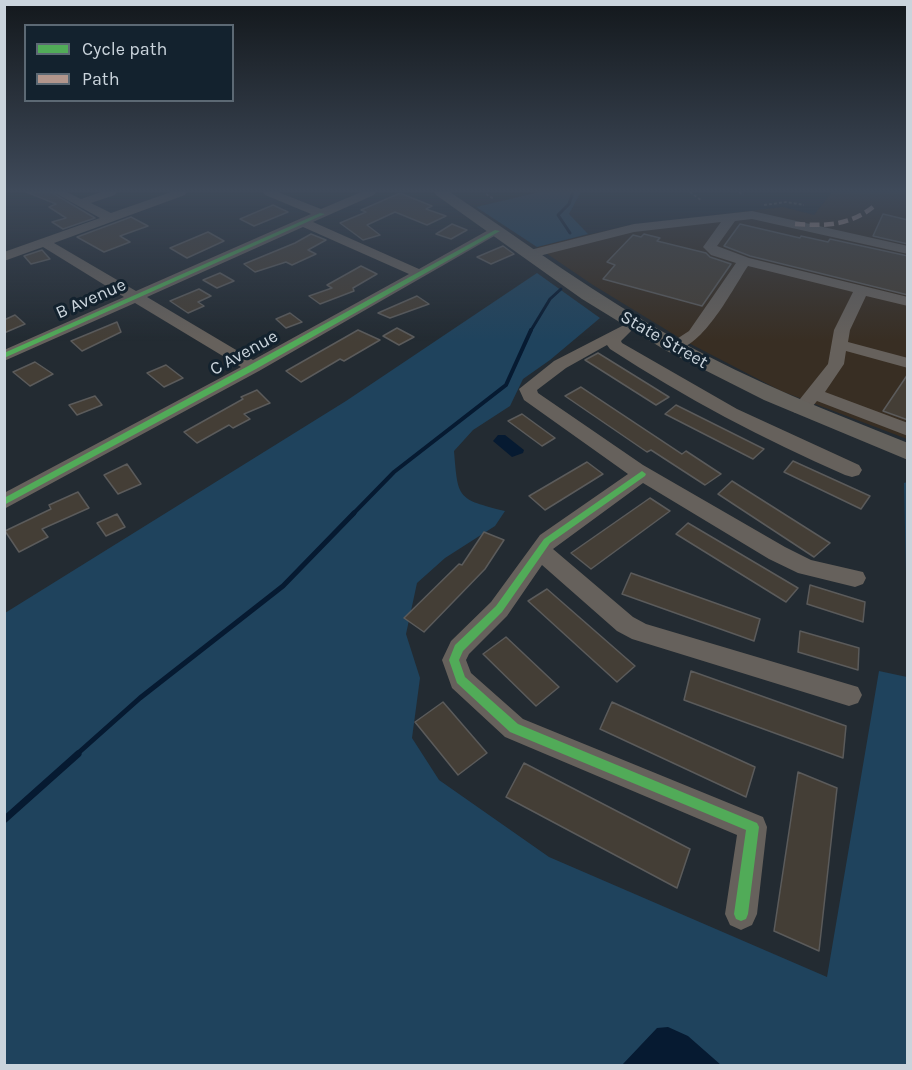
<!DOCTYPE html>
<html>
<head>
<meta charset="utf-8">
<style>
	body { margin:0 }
	#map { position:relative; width:912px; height:1070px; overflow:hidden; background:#232b32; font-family:Karla,sans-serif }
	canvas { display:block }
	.frame { position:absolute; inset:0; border:6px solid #cad4dc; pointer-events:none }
	.legend { position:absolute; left:24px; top:24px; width:210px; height:78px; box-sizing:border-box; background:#13222e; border:2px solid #5c6974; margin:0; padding:8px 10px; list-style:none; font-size:18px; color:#cad4dc }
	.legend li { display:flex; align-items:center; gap:12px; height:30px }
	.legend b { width:30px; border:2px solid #5c6974 }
</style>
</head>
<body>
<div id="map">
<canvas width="912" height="1070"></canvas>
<div class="frame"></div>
<ul class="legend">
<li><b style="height:8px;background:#51ab58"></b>Cycle path</li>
<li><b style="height:8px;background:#b2968c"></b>Path</li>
</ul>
</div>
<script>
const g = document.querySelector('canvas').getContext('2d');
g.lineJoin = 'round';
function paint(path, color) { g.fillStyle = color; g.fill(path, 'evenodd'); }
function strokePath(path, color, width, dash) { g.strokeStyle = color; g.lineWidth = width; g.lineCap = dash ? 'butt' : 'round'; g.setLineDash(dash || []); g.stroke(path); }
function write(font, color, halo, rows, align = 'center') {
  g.font = font + ' Karla,sans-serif'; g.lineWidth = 6; g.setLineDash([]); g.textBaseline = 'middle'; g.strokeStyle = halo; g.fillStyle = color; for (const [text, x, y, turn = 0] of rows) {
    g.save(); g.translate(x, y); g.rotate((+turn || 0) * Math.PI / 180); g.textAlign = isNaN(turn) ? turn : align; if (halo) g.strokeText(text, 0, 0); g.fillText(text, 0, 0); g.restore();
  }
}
paint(new Path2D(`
	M832,192H907V439L781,391L683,340L593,285L537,247L626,226L783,207L814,215Z`), '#382e23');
paint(new Path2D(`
	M539,192H581L569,214L588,234L537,247L476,207Z
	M537,273L600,318L550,360L523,379L510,406L473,430L454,451C458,499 457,499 505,511L495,526L445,558L417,583L406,634L420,678L412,738L439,780L549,857L827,977L879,671L907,677V1065L5,1066V613L346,401Z
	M907,482H908L907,620L904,483Z`), '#1f435d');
paint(new Path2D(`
	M498,435H505L524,450L523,453L512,457L493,441Z
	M668,1027L688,1036L721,1065H622L657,1028Z`), '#061a31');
strokePath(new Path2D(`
	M570,233L558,215L569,204L573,192
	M530,332L550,299L561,289`), '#061a31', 3);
strokePath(new Path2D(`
	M352,515L394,472L506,385L531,330`), '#061a31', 4);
strokePath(new Path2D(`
	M76,755L140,698L283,586L354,513`), '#061a31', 5);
strokePath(new Path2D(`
	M4,820L78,754`), '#061a31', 7);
const building = new Path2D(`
	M26,192H51L95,218L63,229L52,222L66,218L49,207L56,204Z
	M400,193L432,206L426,209L446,216L427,225L395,212L367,225L380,235L363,240L340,223L366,212L361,210Z
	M273,205L288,212L254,226L240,219Z
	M883,214L908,220V244L873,236Z
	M131,217L148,226L120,236L130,242L104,252L77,237Z
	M452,224L467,230L451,239L436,234Z
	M740,224L800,238L801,236L828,242L830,239L908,256V295L750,256L724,246Z
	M208,232L224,241L187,258L170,248Z
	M311,234L326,240L308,250L316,254L292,265L286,262L255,272L244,264L295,243Z
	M644,234L660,238L657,241L706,253L710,257L731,264L702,306L603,279L615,265L607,262L633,235L641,237Z
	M503,246L514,254L491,264L477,257Z
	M42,250L50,259L31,264L24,256Z
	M361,266L377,274L353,288L354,291L320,304L309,296L332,288L327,285Z
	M220,273L234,281L217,288L203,280Z
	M199,289L211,296L198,302L204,306L188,313L170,301Z
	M417,296L429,304L390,318L378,313Z
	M290,313L302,322L286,328L276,319Z
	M15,315L25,324L4,333V320Z
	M117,322L121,332L82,351L71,341Z
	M397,328L414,337L399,345L383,336Z
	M358,330L380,340L344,361L340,359L301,382L286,371Z
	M598,353L669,397L656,405L585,360Z
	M35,362L53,374L30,386L13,372Z
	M166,365L183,378L164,387L147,373Z
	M908,374V420L883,411Z
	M581,387L682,454L686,451L721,474L705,485L651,450L647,452L565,396Z
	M257,390L270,403L244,414L250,419L233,428L229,425L197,443L184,432L243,399L241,397Z
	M95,396L102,405L77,415L69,405Z
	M676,405L764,449L753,459L665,414Z
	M522,414L555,438L542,446L508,421Z
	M793,461L870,496L861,509L784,472Z
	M587,462L603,474L545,510L529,496Z
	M127,464L141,484L118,494L104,475Z
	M732,481L830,543L814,557L718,494Z
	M78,492L89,508L42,529L48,537L19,552L5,531L51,509L49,505Z
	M650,498L670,511L591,569L571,553Z
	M117,514L125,527L106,536L97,523Z
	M688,523L798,588L786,602L676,534Z
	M484,532L504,540L485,569L424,632L404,618L459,564L462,565Z
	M631,573L760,619L754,641L622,594Z
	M810,585L865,602L863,622L807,604Z
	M547,589L635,666L617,682L528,601Z
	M800,631L859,648L858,670L798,652Z
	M506,637L559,687L536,706L483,654Z
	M691,671L846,726L843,758L684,700Z
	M443,702L487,753L458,775L415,722Z
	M612,702L755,767L746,797L600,729Z
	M524,763L690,849L677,888L506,797Z
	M798,772L837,788L819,951L774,931Z`);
paint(building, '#443e36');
strokePath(building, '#5b5b5b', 1.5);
strokePath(new Path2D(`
	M690,192L702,201
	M739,192L744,195
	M486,194L494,199
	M764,205L786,202L804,205`), '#5f6060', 2, [3, 2]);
paint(new Path2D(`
	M53,192H67L81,199L101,192H117L115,195L91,203L111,213L171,192H187L185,195L54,243L136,291L311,214L265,195L263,192H278L321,209L361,192H376L374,195L313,222L419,269L492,228H502L503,231L259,371L4,509V493L241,367L135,303L4,361V350L124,297L43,247L4,261V252L100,218ZM303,227L409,274L253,360L147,297Z
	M752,211L908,246V254L752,219L735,221L717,246L749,258L908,297V306L866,296L850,330L848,342L908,358V368L846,351L844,364L825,392L908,423V436L817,401L807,413H795L792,409L828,364L834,330L853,292L748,266C733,288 699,357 668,349L666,346L689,331L736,263L711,255L703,247L721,222L634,232L531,258L524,254L526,251L634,224Z
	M624,325L632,330L621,341L622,343L737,409L859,465L862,470L859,475L852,477L845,475C763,439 685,398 610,349L607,345L566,368L537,390L538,393L643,465L785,547L811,560L863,572L866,578L863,584L855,587L798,573L769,559L643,483L553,549L633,617L646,624L858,687L862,695L858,703L849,706L632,639L617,631L542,565L507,616L469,654L466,660L471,673L523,719L763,817L767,827L757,914L752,925L741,930L730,925L725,914L737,835L505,737L452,688L442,660L451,641L491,602L540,535L628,474L524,400L519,389L554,361Z`), '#66615c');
paint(new Path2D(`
	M434,192H450C526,243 599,297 679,341C752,381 830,412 908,443V460L764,400L665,350L582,299L436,195Z`), '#65625d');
strokePath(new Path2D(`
	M795,224C824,226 849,226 873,207`), '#b2968c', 4.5, [10, 4.5]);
paint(new Path2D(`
	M320,213L325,214L4,358V353Z
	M495,230L500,231L256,369L4,505V498L250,365Z
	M642,471L646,474L645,476L550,543L502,612L463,651L459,660L465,677L518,724L757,823L759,827L748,914L746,919L741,921L736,919L734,914L746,830L510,732L457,683L449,660L455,645L496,606L544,539Z`), '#51ab58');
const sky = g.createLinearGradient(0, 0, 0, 341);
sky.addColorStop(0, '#13181c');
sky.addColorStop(0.56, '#3f4a5a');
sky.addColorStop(1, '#3f4a5a00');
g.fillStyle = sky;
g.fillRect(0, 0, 912, 341);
write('18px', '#cad4dc', '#13222e', [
	["B Avenue",91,299,-24],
	["State Street",664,340,30],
	["C Avenue",244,353,-29]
]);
</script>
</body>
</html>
